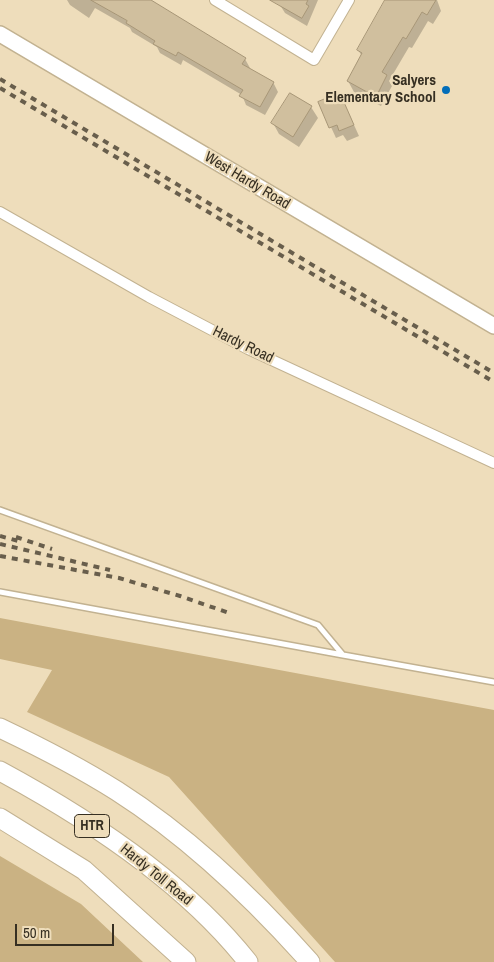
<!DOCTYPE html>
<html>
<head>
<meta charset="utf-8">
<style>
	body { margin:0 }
	#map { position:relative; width:494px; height:962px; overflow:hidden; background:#edb; font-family:"Archivo Narrow",sans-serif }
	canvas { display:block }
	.scale { position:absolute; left:15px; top:924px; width:99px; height:22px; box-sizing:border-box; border:2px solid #362f22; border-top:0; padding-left:6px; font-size:15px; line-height:18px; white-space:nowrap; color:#362f22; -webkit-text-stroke:4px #edb; paint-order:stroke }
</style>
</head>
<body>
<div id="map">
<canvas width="494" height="962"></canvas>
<div class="scale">50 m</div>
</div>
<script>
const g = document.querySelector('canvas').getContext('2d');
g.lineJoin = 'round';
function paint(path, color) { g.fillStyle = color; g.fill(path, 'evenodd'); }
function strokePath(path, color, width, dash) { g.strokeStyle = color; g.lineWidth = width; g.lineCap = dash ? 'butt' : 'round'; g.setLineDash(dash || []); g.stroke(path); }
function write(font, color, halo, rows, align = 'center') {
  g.font = font + ' "Archivo Narrow",sans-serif'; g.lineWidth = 4.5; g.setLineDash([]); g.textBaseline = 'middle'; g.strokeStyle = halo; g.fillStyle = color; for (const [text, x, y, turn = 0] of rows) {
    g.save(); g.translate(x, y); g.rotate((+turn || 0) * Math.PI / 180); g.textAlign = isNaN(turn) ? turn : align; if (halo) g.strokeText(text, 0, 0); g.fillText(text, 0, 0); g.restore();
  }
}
paint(new Path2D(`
	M0,618L494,710V962H335L169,777L27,712L52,670L0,659Z
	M0,856L81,904L143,962H0Z`), '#cab283');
paint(new Path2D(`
	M67,0H149L245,59L250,68L249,70L273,82L278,92L265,115L246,105L242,95L183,60L181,65L160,53L157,47L132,32L130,28L95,8L89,18L70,5Z
	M282,0H318L307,26L285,13L280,5Z
	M387,0H437L441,11L433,24L428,21L412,48L409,47L389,81L392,86L381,106L354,92L348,81L362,56L358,50Z
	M291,94L311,107L318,118L299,147L279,134L273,123Z
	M340,94L359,136L347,141L343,135L336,138L320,103Z`), '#0003');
const building = new Path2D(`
	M91,0H151L246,58L242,64L274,82L260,107L239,96L243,90L178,52L176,56L153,44L155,41L126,23L127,21Z
	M270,0H308L306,4L309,6L302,18Z
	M385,0H436L427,15L422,12L406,39L403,37L382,72L387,75L376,97L347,81L362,53L357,50Z
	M290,93L312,106L293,137L271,123Z
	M340,93L354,125L339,131L337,125L329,128L318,102Z`);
paint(building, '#d0bf9e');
strokePath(building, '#a79677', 1);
const service = new Path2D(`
	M0,510L318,625L343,655L494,682
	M0,592L343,655`);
const minor = new Path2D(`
	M215,0L314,60L349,0
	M0,212L149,297L248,349L494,463`);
const secondary = new Path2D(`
	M0,34L494,326`);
const motorway = new Path2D(`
	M0,728C40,747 79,767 117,791C189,837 254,899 310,962
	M0,771C89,819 185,882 248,962
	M0,818L84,870L186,962`);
strokePath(service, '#c2b291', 8);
strokePath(minor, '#c2b291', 12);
strokePath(secondary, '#c2b291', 18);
strokePath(motorway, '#c2b291', 21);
strokePath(service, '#fff', 5);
strokePath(minor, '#fff', 10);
strokePath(secondary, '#fff', 15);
strokePath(motorway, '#fff', 19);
strokePath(new Path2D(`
	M0,79L494,373
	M0,88L494,382
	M0,536L22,542
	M16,537L52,549
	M0,544L110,570
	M0,556L119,578L180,596L232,614`), '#685e4c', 4, [6, 6]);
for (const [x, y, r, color] of [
	[446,90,5,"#026db9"]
]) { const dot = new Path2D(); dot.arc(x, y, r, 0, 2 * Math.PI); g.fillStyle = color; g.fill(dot); strokePath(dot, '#edb', 2); }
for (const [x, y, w] of [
	[92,826,35]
]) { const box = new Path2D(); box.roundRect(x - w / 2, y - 11.5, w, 23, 4); g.fillStyle = '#edb'; g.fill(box); strokePath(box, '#362f22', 1); }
write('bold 14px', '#362f22', null, [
	["HTR",92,826]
]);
write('bold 15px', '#362f22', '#edb', [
	["Salyers",436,81],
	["Elementary School",436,98]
], 'right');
write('15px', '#362f22', '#edb', [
	["West Hardy Road",247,181,31],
	["Hardy Road",243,345,26],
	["Hardy Toll Road",156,875,39]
]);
</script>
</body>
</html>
